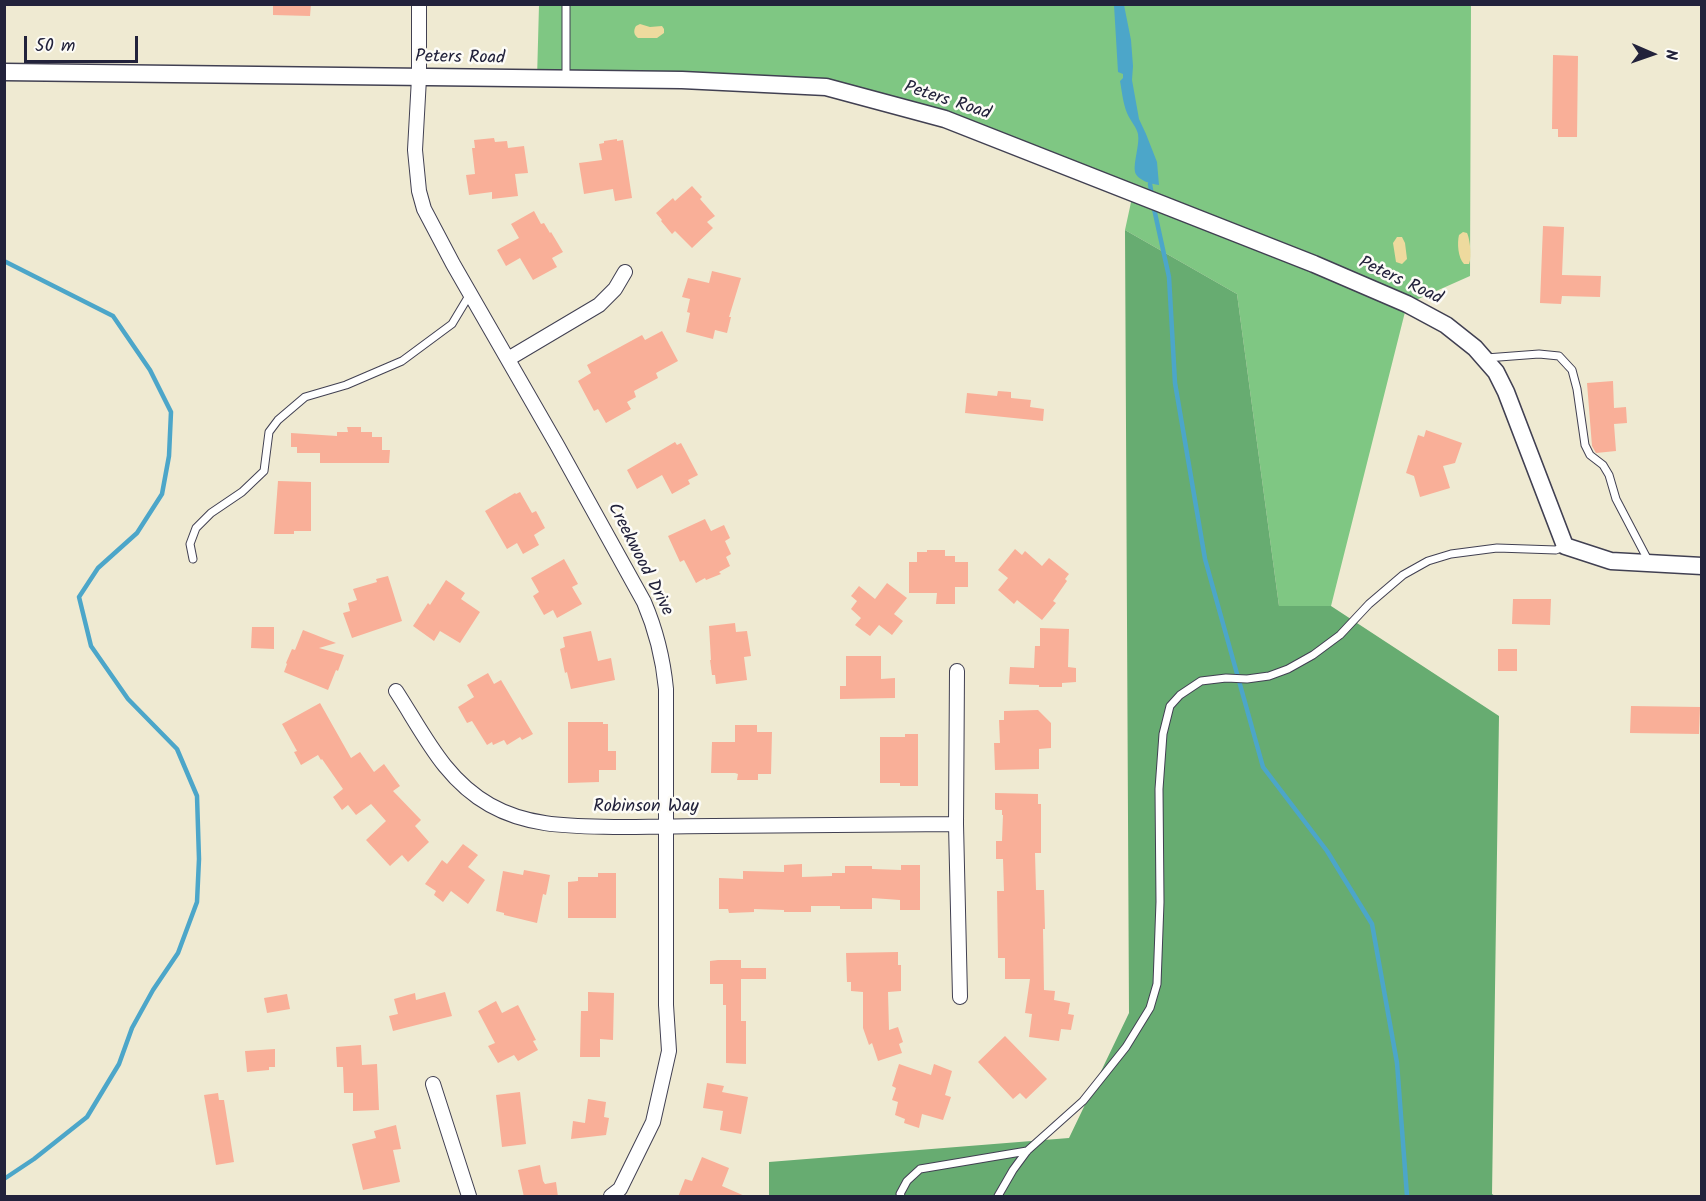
<!DOCTYPE html>
<html>
<head>
<meta charset="utf-8">
<style>
	body { margin:0 }
	#map { position:relative; width:1706px; height:1201px; overflow:hidden; background:#efead2; font-family:Kalam,sans-serif }
	canvas { display:block }
	.frame { position:absolute; inset:0; border:6px solid #22223b; pointer-events:none }
	.north { position:absolute; left:1622px; top:24px; width:60px; height:60px; -webkit-text-stroke:4px #fdfcf7; paint-order:stroke; rotate:92deg; font-size:16px; font-weight:700; line-height:24px; text-align:center; color:#22223b }
	.north::after { content:''; display:block; margin:auto; width:21px; height:27px; background:#22223b; clip-path:polygon(50% 0,100% 100%,50% 72%,0 100%) }
	.scale { position:absolute; left:24px; top:36px; width:114px; height:27px; box-sizing:border-box; border:3px solid #22223b; border-top:0; padding-left:8px; font-size:18px; line-height:21px; white-space:nowrap; color:#22223b; -webkit-text-stroke:4px #fdfcf7; paint-order:stroke }
</style>
</head>
<body>
<div id="map">
<canvas width="1706" height="1201"></canvas>
<div class="frame"></div>
<div class="north">N</div>
<div class="scale">50 m</div>
</div>
<script>
const g = document.querySelector('canvas').getContext('2d');
g.lineJoin = 'round';
function paint(path, color) { g.fillStyle = color; g.fill(path, 'evenodd'); }
function strokePath(path, color, width, dash) { g.strokeStyle = color; g.lineWidth = width; g.lineCap = dash ? 'butt' : 'round'; g.setLineDash(dash || []); g.stroke(path); }
function write(font, color, halo, rows, align = 'center') {
  g.font = font + ' Kalam,sans-serif'; g.lineWidth = 5; g.setLineDash([]); g.textBaseline = 'middle'; g.strokeStyle = halo; g.fillStyle = color; for (const [text, x, y, turn = 0] of rows) {
    g.save(); g.translate(x, y); g.rotate((+turn || 0) * Math.PI / 180); g.textAlign = isNaN(turn) ? turn : align; if (halo) g.strokeText(text, 0, 0); g.fillText(text, 0, 0); g.restore();
  }
}
paint(new Path2D(`
	M539,5H1471L1470,276L1407,304L1331,606H1279L1237,294L1125,230L1133,193L945,119L826,87L537,79Z`), '#7fc783');
paint(new Path2D(`
	M1125,230L1237,294L1279,606H1331L1499,716L1492,1194L1495,1196H769V1162L1069,1138L1129,1013Z`), '#67ac71');
paint(new Path2D(`
	M640,24L650,27L662,26L664,29V33L657,38H638C634,35 633,31 636,26Z
	M1463,232L1467,233C1470,239 1472,258 1469,264H1464C1458,258 1457,243 1459,235Z
	M1397,237H1402L1405,243L1407,259L1402,264L1396,262L1393,243Z`), '#eeda9e');
paint(new Path2D(`
	M1114,5H1124L1131,40L1133,66L1132,80L1139,119L1146,134L1157,162L1159,185C1151,184 1137,180 1135,172C1133,163 1140,144 1138,134C1137,128 1130,120 1127,113C1123,103 1122,92 1120,81L1123,78V74L1118,72Z`), '#4ca6c9');
strokePath(new Path2D(`
	M1150,184L1152,196
	M1153,204L1169,277L1175,383L1205,559L1263,767L1327,851L1372,924L1397,1063L1407,1196
	M4,261L113,316L150,370L171,412L169,456L162,494L137,533L98,568L79,597L91,646L128,699L177,749L197,796L199,859L197,902L178,953L153,990L132,1028L119,1064L87,1117L34,1159L4,1179`), '#4ca6c9', 4.5);
paint(new Path2D(`
	M273,4H311L310,16L273,15Z
	M1553,55L1578,56L1577,137H1558V129H1552Z
	M494,138L495,142L507,141L508,148L524,146L528,173L515,174L518,196L492,199V192L469,195L466,175L475,174L472,148H475L474,140Z
	M617,139V141L623,140L632,198L615,201L613,189L584,194L579,163L602,160L599,144L604,143V141Z
	M692,186L702,197L700,199L715,216L707,222L713,228L692,248L675,231L672,234L661,221L662,220L656,213L673,198L675,201Z
	M534,211L541,224L544,223L550,233L551,232L563,252L552,258L557,267L533,280L520,258L506,266L497,250L519,238L511,224Z
	M1543,226L1564,227L1562,275L1601,276L1600,297L1562,296L1561,304L1540,303Z
	M712,271L741,278L729,317H731L727,333L715,330L713,339L686,332L690,313L687,312L690,299L682,297L688,278L709,283Z
	M662,331L678,361L656,373L658,378L634,391L636,397L627,402L631,409L606,423L598,409L594,411L578,381L591,373L587,365L642,335L645,340Z
	M1613,381L1614,408L1626,407L1627,423L1614,424L1616,451L1596,453L1592,446L1587,383Z
	M998,391L1011,392V398L1031,400L1030,407L1044,409L1043,421L965,413L967,393L997,396Z
	M347,427H361V432H372V437H382V450H390L389,463H320V453H297V447H291V433L337,436V432H348Z
	M1426,430L1462,443L1455,463L1443,466L1450,488L1420,497L1414,476L1406,473L1418,435L1424,437Z
	M675,442L677,445L681,443L698,475L688,480L690,484L672,494L662,475L637,489L627,470Z
	M278,481L311,482V531H294V534H274Z
	M520,492L532,513L536,511L545,528L534,535L539,545L523,554L517,543L507,549L485,511L515,493L516,494Z
	M705,519L711,531L724,525L730,538L725,541L731,554L726,557L730,566L719,572L721,574L706,580L705,578L696,583L684,560L680,562L668,536Z
	M1015,549L1022,555L1025,551L1042,566L1049,558L1069,574L1065,579L1067,581L1053,601L1056,603L1042,620L1017,600L1014,604L998,590L1008,578L998,570Z
	M927,550H945V556H955V562H968V587H955V604H936L937,593H909V562H917V552H927Z
	M564,559L578,584L572,587L582,604L557,618L553,610L544,615L533,596L539,592L531,578Z
	M388,576L402,621L352,638L343,613L350,611L348,603L357,600L353,589L377,582L376,579Z
	M446,580L465,593L461,599L480,612L460,643L440,631L434,641L413,626L428,603L430,605Z
	M887,583L907,598L894,614L903,621L892,635L879,625L870,636L855,625L861,618L851,609L857,601L851,596L859,586L875,599Z
	M1513,599H1551L1550,625L1512,624Z
	M735,623L736,632L747,631L751,656L744,657L747,680L716,684L715,675H712L710,660H711L709,626Z
	M252,627H274V649L251,648Z
	M1040,628L1069,629L1068,667L1076,668V682L1062,683V687H1039V685L1009,684L1010,667L1034,668L1035,646H1040Z
	M303,630L336,643L319,648L344,655L338,671L336,670L328,690L284,672L287,664L286,663L292,649L295,650Z
	M591,631L598,661L611,658L615,680L571,689L567,672L565,673L560,649L565,647L563,637Z
	M1498,649H1517V671H1498Z
	M846,656H881V679L895,678V698L840,699V686H846Z
	M488,673L494,684L501,680L533,734L522,740L520,737L507,745L504,740L493,745L492,742L487,745L472,721L467,723L458,707L474,697L467,685Z
	M320,703L351,758L360,752L374,772L384,764L400,786L393,791L421,820L415,826L429,842L408,862L402,855L390,866L366,840L386,821L371,804L356,815L348,805L342,810L333,797L343,789L322,759L321,760L318,755L301,765L294,752L297,751L282,724Z
	M1631,706L1700,707L1699,734L1630,733Z
	M1038,710L1051,723V748L1039,749V769L995,770L994,743H1000L999,720H1004V711Z
	M568,722H603V724H608V751H616V770H599V782L568,783Z
	M735,725H757V732H772L771,774H758V780H737L738,774L735,773H711L712,742H735Z
	M905,734H918V786H900V783H880V737H905Z
	M995,793L1038,794V804H1041V853H1035L1036,890H1044L1045,929H1043L1044,990L1055,991L1054,1000L1070,1003L1068,1014L1074,1015L1071,1030L1061,1029L1059,1041L1029,1037L1032,1014L1025,1013L1030,979H1005V958H998L997,891H1004L1003,859H996V841H1002L1003,815H1002V810H996L995,809Z
	M463,844L478,855L468,867L485,880L468,904L451,891L443,902L434,895L436,891L425,884L442,860L447,864Z
	M802,864V877L832,876V873H845V866H872V869L901,870V865H920V910H900V900L872,898V909H840V906H811V912H784V910L754,909V912L729,913L728,909H719V878L743,879V871L784,872V865Z
	M524,870L550,875L546,895L543,894L537,923L504,915V913L496,911L503,871L523,875Z
	M598,873H616V918H568V882L578,881V877H598Z
	M898,952V965H901V991L888,992L889,1030L898,1027L903,1042L899,1044L902,1053L878,1061L872,1043L869,1045L863,1028V992L851,991V982H847L846,953Z
	M718,960H741V968H766V979H741V1021H746V1064L726,1063V1005H723V984H710V961Z
	M445,992L452,1016L393,1031L389,1016L398,1014L394,999L415,993L416,1000Z
	M588,992L614,993L613,1040L600,1039V1057H580L581,1011H588Z
	M287,994L290,1009L267,1013L264,998Z
	M496,1001L502,1013L518,1005L536,1040L533,1041L538,1050L518,1061L514,1055L498,1063L488,1046L495,1043L478,1011Z
	M1005,1036L1047,1079L1026,1099L1020,1093L1013,1099L978,1062Z
	M361,1045L362,1065L377,1064L379,1110L353,1111V1093H344L343,1067H337L336,1047Z
	M275,1049V1067H269V1070L247,1072L245,1051Z
	M899,1064L931,1075L934,1064L952,1071L945,1095L951,1097L943,1120L922,1114L919,1128L904,1123L905,1119L895,1115L898,1102L892,1100L896,1088L892,1086Z
	M707,1083L724,1086L722,1092L748,1097L741,1134L720,1130L723,1111L703,1108Z
	M520,1092L526,1144L502,1147L496,1095Z
	M218,1093L219,1100H224L234,1162L216,1165L204,1095Z
	M588,1099L606,1102L604,1117L609,1118L606,1135L571,1139L573,1121L585,1123Z
	M396,1125L401,1149L393,1150L400,1182L363,1190L352,1144L376,1138L374,1131Z
	M702,1157L729,1168L722,1186L747,1197H678L685,1179L692,1181Z
	M540,1165L543,1181L545,1184L556,1182L558,1197H524L518,1170Z`), '#f9af98');
const service = new Path2D(`
	M566,79V4
	M1486,358L1539,354L1559,356L1572,370L1577,389L1585,445L1590,455L1603,465L1609,475L1616,499L1649,562
	M193,559L190,544L196,528L211,513L242,492L264,471L269,432L278,420L305,397L346,385L402,361L452,324L470,294
	M901,1196L900,1194L907,1181L920,1169L1027,1151
	M998,1196L1013,1170L1027,1151L1083,1101L1126,1047L1150,1008L1157,984L1160,902L1159,789L1163,734L1170,706L1180,695L1201,681L1226,678L1247,679L1269,676L1288,669L1313,655L1340,635L1369,604L1403,575L1428,561L1451,554L1497,548L1556,550L1565,546`);
const minor = new Path2D(`
	M419,4V78L415,150L419,191L424,209L453,264L557,445L644,602C656,630 663,658 666,689V1005L669,1051L653,1122L620,1189L611,1196
	M508,359L599,305L615,289L625,272
	M957,671L956,824L960,997
	M396,691C424,734 444,779 490,805C529,827 571,826 614,827C648,827 681,826 714,826C795,825 875,825 956,824
	M433,1084L469,1196`);
const tertiary = new Path2D(`
	M4,72L682,80L826,87L945,119L1314,264L1407,304L1446,325L1475,348L1496,372L1506,392L1565,546L1611,561L1702,566`);
strokePath(service, '#414052', 9);
strokePath(minor, '#414052', 16);
strokePath(tertiary, '#414052', 19);
strokePath(service, '#fff', 7);
strokePath(minor, '#fff', 14);
strokePath(tertiary, '#fff', 16);
write('18px', '#22223b', '#fdfcf7', [
	["Peters Road",460,59,1],
	["Peters Road",947,102,18],
	["Peters Road",1400,282,25],
	["Creekwood Drive",639,560,63],
	["Robinson Way",646,808]
]);
</script>
</body>
</html>
